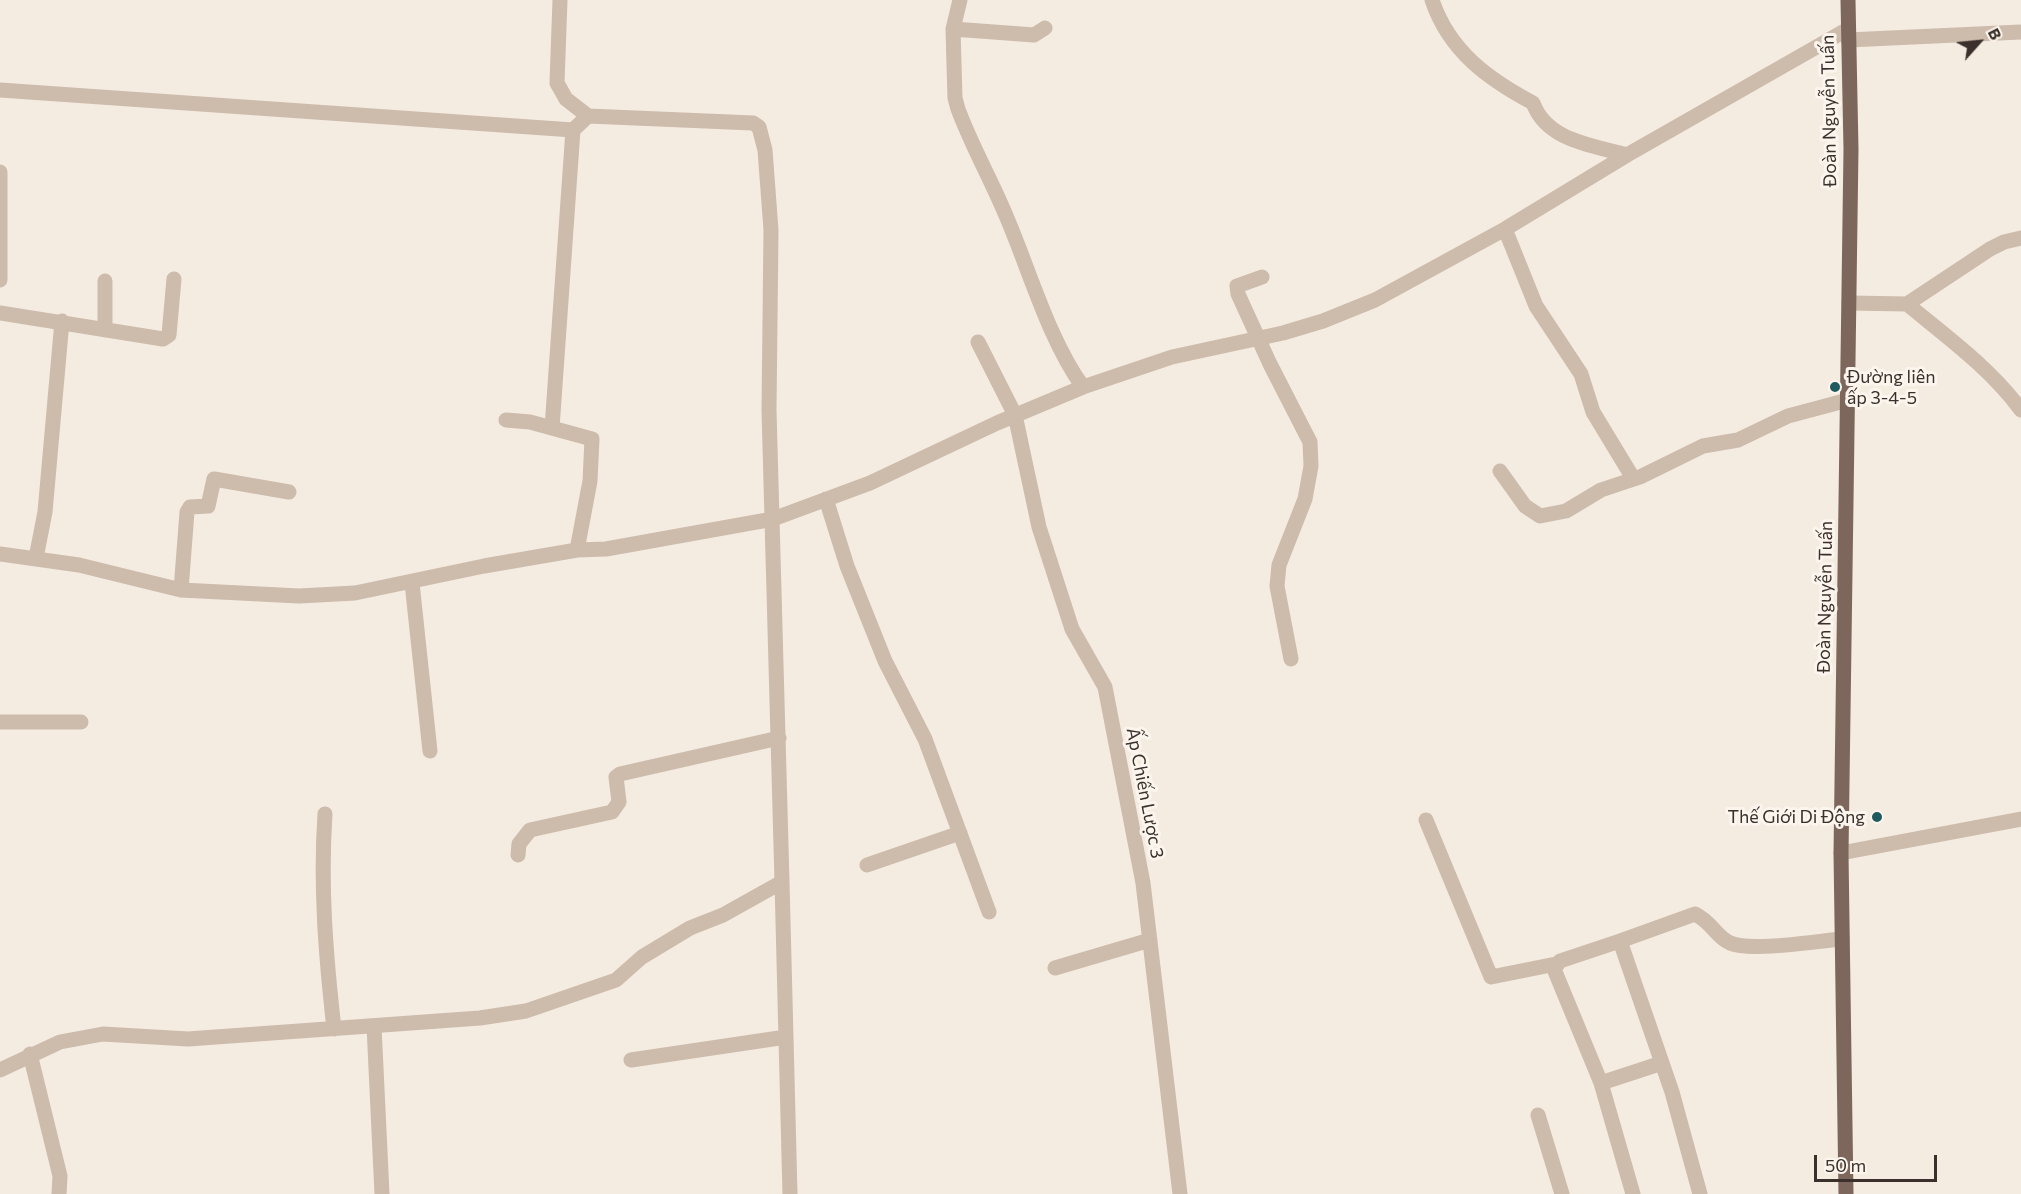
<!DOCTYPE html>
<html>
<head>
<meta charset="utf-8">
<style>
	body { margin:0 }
	#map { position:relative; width:2021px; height:1194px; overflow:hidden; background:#f4ebe1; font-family:Commissioner,sans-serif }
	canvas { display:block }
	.north { position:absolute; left:1949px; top:12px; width:60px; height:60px; -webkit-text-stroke:4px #fbf5ee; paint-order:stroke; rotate:63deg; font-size:16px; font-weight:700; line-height:24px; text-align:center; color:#3b302b }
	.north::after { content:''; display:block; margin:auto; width:21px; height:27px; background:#3b302b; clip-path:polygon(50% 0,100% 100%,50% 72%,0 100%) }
	.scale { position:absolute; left:1814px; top:1155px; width:123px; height:27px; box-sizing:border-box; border:3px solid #3b302b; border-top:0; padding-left:8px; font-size:18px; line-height:21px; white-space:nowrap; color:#3b302b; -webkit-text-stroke:4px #fbf5ee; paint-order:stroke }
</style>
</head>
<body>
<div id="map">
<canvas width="2021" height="1194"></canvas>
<div class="north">B</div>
<div class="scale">50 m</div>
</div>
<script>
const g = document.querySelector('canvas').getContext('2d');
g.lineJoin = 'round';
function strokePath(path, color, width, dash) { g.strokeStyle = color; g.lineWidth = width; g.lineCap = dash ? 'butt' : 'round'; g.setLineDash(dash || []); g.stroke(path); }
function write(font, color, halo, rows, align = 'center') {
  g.font = font + ' Commissioner,sans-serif'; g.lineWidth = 6; g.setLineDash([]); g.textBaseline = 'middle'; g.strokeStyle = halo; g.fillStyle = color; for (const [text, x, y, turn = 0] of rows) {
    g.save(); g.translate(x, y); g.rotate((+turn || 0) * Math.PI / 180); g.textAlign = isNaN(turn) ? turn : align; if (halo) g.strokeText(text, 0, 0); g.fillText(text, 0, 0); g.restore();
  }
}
strokePath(new Path2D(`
	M560,0L557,83L566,99L588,116
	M960,0L953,29L955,98L958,109C972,147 992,181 1007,218C1030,272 1049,340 1083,387
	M1432,0C1449,51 1488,79 1533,103C1547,141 1592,145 1627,155
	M953,29L1034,35L1045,28
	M1848,40L2021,32
	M0,90L573,130L588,116L753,123L759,127L765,150L771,230L769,410L782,882L723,915L690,928L642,957L616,980L526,1011L480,1018L188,1039L103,1034L60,1042L0,1070
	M0,172V280
	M1505,229L1536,306L1581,374L1593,412L1633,478
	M1262,277L1237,286L1238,294L1270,364L1310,442L1311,466L1305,499L1279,565L1277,586L1291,659
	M105,281V330
	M1849,303L1907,304L1990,249L2004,242L2021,238
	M1907,304C1947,337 1990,368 2021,410
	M0,313L163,339L169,335L174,279
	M978,342L1015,415L1039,527L1072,629L1105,687L1143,883L1180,1194
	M506,420L530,422L592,439L590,481L577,550
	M552,428L573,130
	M1500,471L1525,506L1540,516L1566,511L1601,490L1640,477L1703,446L1738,440L1788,416L1848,400
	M826,499L847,566L885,661L925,739L989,912
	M0,554L79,565L181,590L299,596L355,593L484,566L577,550L606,549L773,519L870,483L997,423L1083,387L1172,357L1283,333L1323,321L1375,300L1505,229L1627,155L1848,29
	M36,558L45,512L62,321
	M412,583L430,751
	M181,590L187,512L190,507L208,506L214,479L289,492
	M0,722H81
	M325,814C320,887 326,957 334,1029
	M1426,820L1491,977L1556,964
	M1841,853L2021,819
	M518,855L519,844L530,830L612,812L619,802L616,777L620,774L779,738
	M867,865L960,833
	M782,882L790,1194
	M1620,941L1560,961L1554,969L1601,1083L1633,1194
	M1055,968L1150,940
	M374,1026L382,1194
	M30,1054L60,1176L59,1194
	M631,1060L786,1037
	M1601,1083L1662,1063
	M1538,1115L1562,1194
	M1700,1194L1672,1092L1620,941L1695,914C1713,923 1715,936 1730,943C1751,952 1817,941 1842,939`), '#cdbbac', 15);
strokePath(new Path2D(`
	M1846,1194L1841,853L1851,149L1848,0`), '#7d675c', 15);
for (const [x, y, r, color] of [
	[1835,387,6,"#1f5a5e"],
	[1877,817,6,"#1f5a5e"]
]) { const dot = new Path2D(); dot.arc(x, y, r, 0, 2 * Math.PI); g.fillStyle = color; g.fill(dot); strokePath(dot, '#fbf5ee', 2); }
write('18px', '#3b302b', '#fbf5ee', [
	["Đoàn Nguyễn Tuấn",1829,111,-91],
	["Đoàn Nguyễn Tuấn",1825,597,-89],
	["Ấp Chiến Lược 3",1145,793,79]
]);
write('18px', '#3b302b', '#fbf5ee', [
	["Đường liên",1847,377],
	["ấp 3-4-5",1847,398],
	["Thế Giới Di Động",1865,817,"right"]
], 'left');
</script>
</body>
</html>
